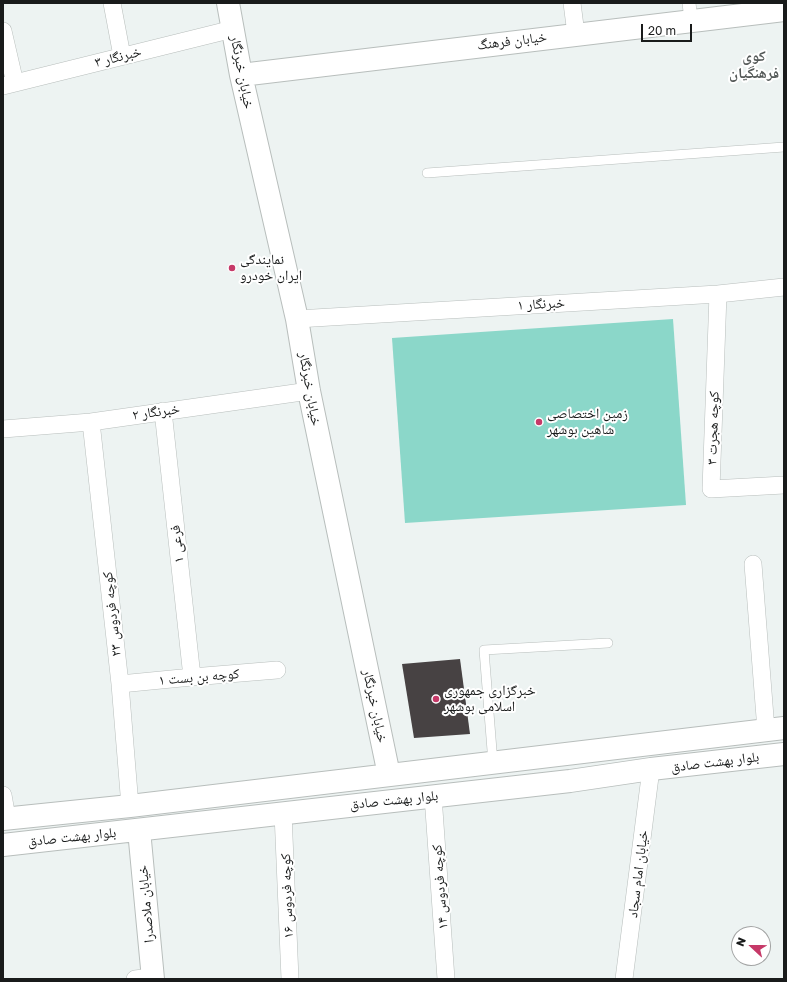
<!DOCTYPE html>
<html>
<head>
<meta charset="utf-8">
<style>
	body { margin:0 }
	#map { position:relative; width:787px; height:982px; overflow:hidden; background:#edf3f2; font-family:"Golos Text",sans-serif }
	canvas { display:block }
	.frame { position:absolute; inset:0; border:4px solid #191b1b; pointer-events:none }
	.north { position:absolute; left:731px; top:926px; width:40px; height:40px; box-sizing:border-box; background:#fff; border:1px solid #a3a4a4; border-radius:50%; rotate:292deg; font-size:11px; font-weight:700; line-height:16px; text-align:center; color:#191b1b }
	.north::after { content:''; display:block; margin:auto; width:14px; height:18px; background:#c63968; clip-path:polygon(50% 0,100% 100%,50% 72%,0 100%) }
	.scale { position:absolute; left:641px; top:24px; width:51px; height:18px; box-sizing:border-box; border:2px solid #191b1b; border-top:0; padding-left:5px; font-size:12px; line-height:14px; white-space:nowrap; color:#191b1b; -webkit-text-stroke:3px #fff; paint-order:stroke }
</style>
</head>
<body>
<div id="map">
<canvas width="787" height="982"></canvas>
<div class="frame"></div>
<div class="north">N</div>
<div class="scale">20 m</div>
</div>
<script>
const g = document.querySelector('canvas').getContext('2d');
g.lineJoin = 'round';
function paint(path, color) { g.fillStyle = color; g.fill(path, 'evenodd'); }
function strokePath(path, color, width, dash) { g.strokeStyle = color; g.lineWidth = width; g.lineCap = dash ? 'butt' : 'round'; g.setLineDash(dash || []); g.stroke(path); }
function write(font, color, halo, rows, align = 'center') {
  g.font = font + ' "Golos Text","Noto Naskh Arabic",sans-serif'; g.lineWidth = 4; g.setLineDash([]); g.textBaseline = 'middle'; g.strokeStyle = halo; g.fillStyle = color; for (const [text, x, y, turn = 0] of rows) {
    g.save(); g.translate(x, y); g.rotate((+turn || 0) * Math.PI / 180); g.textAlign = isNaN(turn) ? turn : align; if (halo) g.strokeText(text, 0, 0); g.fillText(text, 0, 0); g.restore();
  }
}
paint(new Path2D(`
	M673,319L686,505L405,523L392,338Z`), '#8bd7c9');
paint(new Path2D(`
	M460,659L470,734L414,738L402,664Z`), '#474243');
const service = new Path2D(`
	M427,173L784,147
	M493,763L484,650L608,643`);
const pedestrian = new Path2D(`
	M689,3L691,20`);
const minor = new Path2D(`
	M112,3L122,56
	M572,3L576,34
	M3,31L15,83
	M3,86L233,29
	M718,294L711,489L784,485
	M297,319L718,294L784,287
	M163,411L192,677
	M91,422L120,684L130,806
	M3,429L91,422L309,391
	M753,564L766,730
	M120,684L192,677L277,670
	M3,795L7,818
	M433,796L446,979
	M283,813L290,979
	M135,979L152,977
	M624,979L651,769`);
const tertiary = new Path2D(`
	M228,3L241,75L297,319L309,391L389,775
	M241,75L784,10
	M3,819L130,806L784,728
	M139,830L153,979
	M3,845L570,781L651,769L784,754`);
strokePath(service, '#b8bebc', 10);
strokePath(pedestrian, '#b8bebc', 14);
strokePath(minor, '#b8bebc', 18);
strokePath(tertiary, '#b8bebc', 24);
strokePath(service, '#fff', 9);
strokePath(pedestrian, '#fff', 13);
strokePath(minor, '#fff', 17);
strokePath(tertiary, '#fff', 22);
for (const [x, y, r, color] of [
	[232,268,4,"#c63968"],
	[539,422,4,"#c63968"],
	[436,699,4,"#c63968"]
]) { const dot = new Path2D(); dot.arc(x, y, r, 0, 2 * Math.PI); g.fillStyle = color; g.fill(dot); strokePath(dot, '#fff', 1.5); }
write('14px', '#191b1b', '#fff', [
	["خیابان فرهنگ",512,41,-7],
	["خبرنگار ۳",118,57,-14],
	["خیابان خبرنگار",242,72,79],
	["خبرنگار ۱",541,304,-3],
	["خیابان خبرنگار",310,389,80],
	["خبرنگار ۲",156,412,-8],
	["کوچه هجرت ۳",713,428,-88],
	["فرعی ۱",177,544,-96],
	["کوچه فردوس ۲۳",112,614,-96],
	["کوچه بن بست ۱",199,677,-5],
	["خیابان خبرنگار",375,706,78],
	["بلوار بهشت صادق",715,762,-7],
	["بلوار بهشت صادق",394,800,-6],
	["بلوار بهشت صادق",72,837,-6],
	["خیابان امام سجاد",638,874,-83],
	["کوچه فردوس ۱۴",440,887,-94],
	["کوچه فردوس ۱۶",287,896,-92],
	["خیابان ملاصدرا",146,904,-95]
]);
write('14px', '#191b1b', '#fff', [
	["نمایندگی",240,260],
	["ایران خودرو",240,276],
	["زمین اختصاصی",547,414],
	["شاهین بوشهر",547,430],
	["خبرگزاری جمهوری",444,691],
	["اسلامی بوشهر",444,707]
], 'left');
write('bold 15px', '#545958', '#fff', [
	["کوی",754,56],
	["فرهنگیان",754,73]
]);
</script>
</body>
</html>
